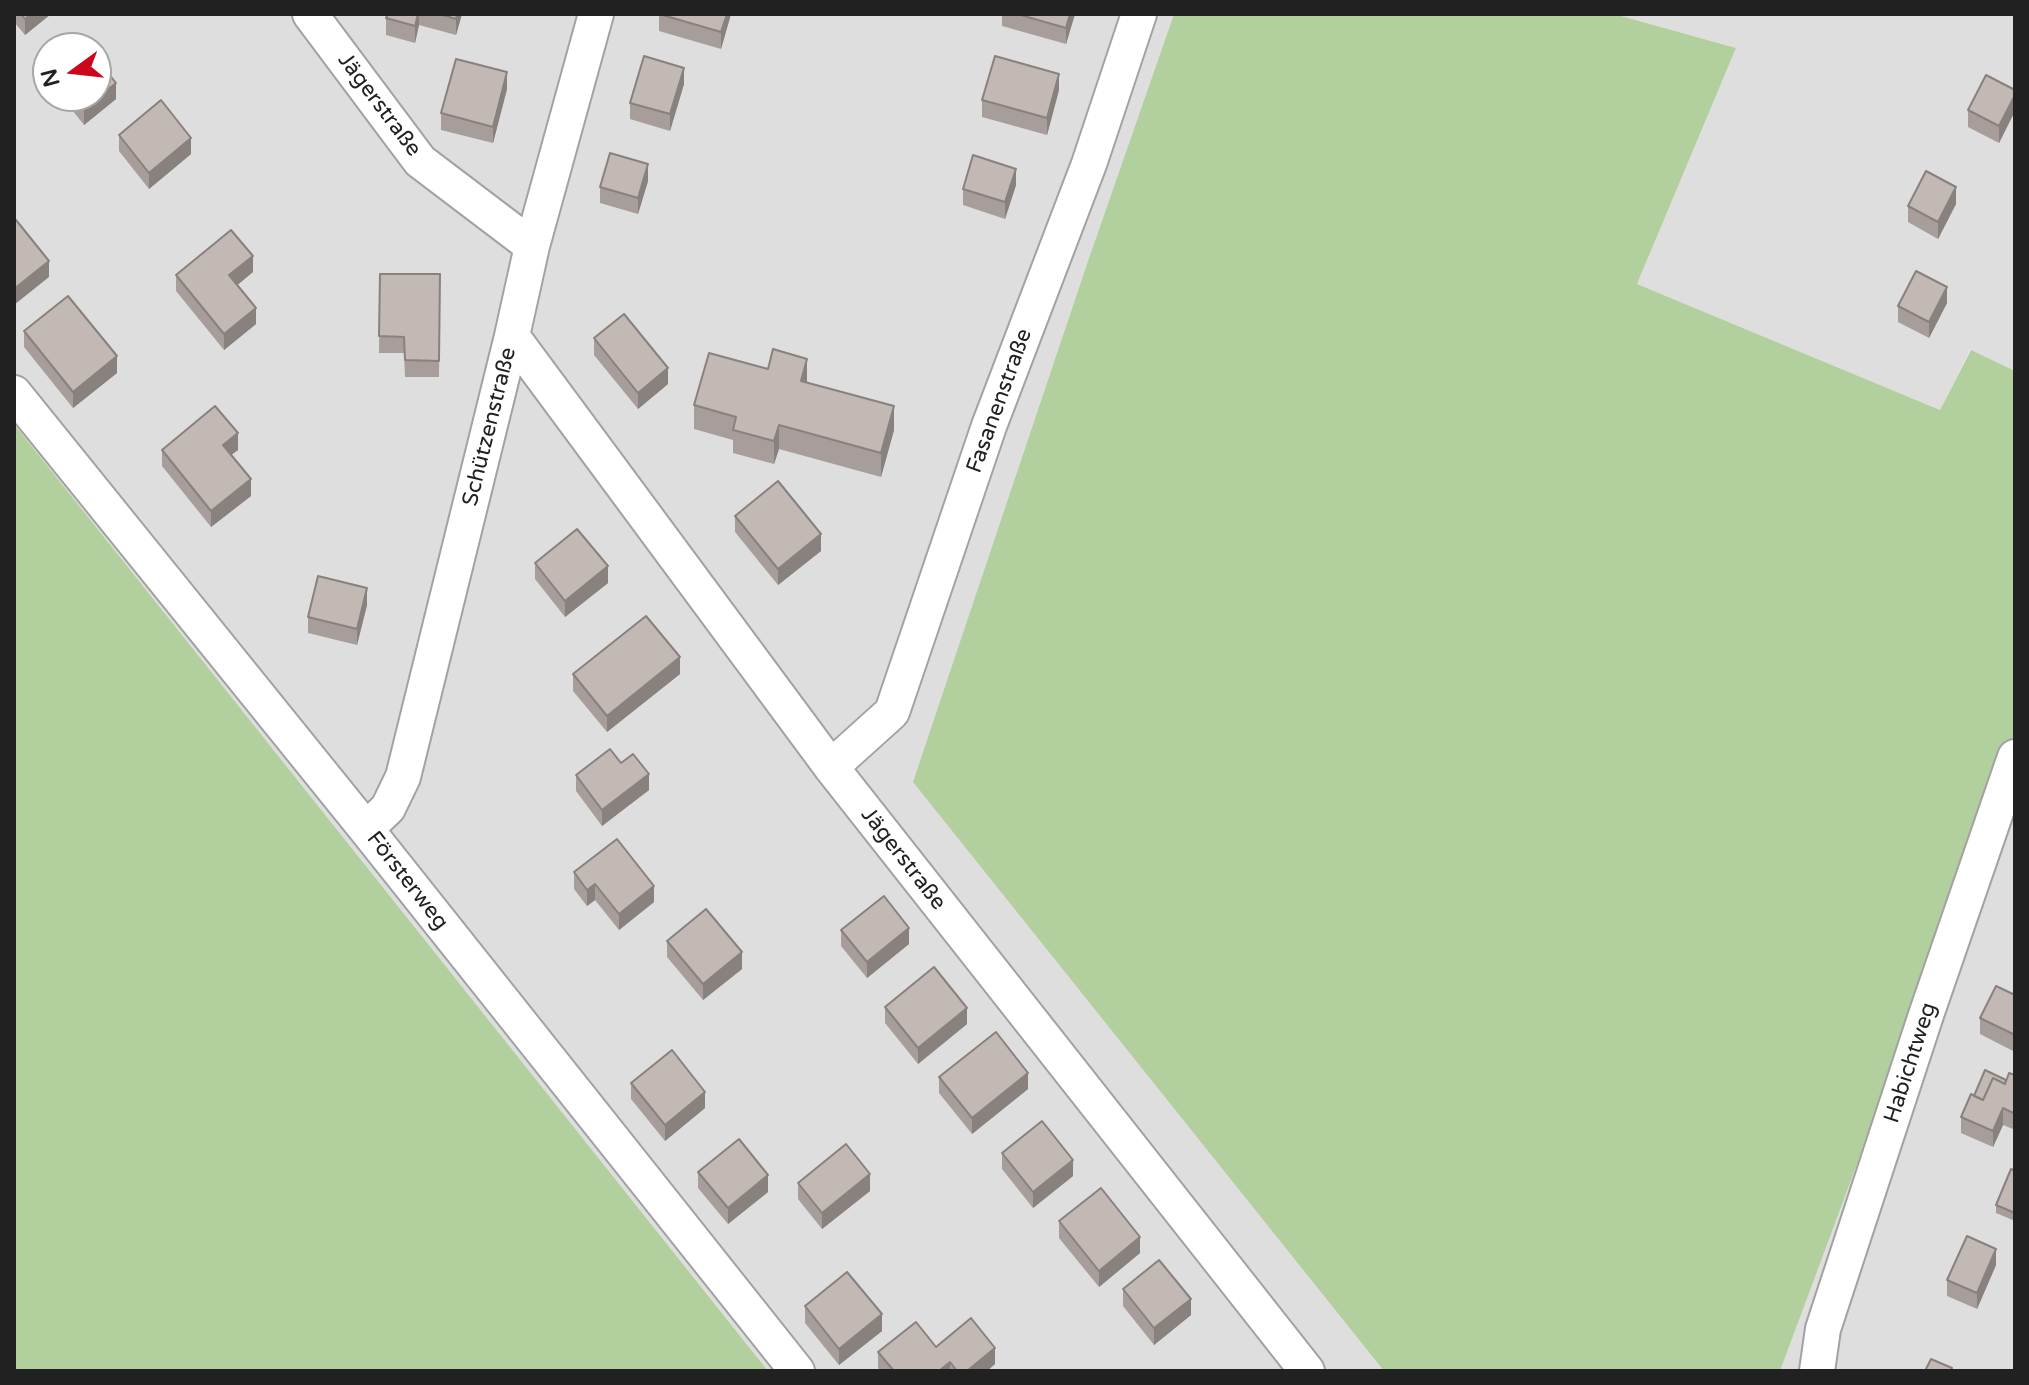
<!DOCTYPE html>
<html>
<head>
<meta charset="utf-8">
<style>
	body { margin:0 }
	#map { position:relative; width:2029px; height:1385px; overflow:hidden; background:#f1ede8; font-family:"Varela Round",sans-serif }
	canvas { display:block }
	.frame { position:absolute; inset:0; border:16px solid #212121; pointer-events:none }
	.north { position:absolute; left:32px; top:32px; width:80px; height:80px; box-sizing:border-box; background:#fff; border:2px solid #a6a6a6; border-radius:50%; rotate:255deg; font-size:22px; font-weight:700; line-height:32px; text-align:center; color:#212121 }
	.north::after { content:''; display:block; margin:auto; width:28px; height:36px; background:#cc061d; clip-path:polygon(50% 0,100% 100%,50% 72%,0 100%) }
</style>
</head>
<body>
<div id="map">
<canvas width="2029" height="1385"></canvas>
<div class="frame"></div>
<div class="north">N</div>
</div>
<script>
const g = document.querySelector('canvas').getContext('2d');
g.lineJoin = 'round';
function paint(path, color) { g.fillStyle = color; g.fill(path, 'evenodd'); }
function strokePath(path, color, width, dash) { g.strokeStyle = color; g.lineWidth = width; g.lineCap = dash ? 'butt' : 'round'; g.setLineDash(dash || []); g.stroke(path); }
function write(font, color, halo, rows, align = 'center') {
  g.font = font + ' "Varela Round",sans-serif'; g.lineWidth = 8; g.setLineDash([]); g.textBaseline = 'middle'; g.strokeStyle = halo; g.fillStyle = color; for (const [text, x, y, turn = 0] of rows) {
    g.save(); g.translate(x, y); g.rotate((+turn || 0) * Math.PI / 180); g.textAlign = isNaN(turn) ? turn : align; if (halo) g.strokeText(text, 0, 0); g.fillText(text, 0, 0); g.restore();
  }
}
paint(new Path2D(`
	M14,14H1174L1088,261L914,782L1384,1371H768L14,424ZM48,48H96V96H48Z
	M1614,14H2015V371L1970,350L1940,410L1637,284L1736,48Z
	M2015,740V1371H1780Z`), '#dfdede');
paint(new Path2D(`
	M1174,14H1614L1736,48L1637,284L1940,410L1971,350L2015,371V740L1780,1371H1384L913,782L1088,261Z
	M14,424L768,1371H14Z`), '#b2cf9e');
const street = new Path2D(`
	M310,14L420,161L532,246
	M512,336L831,767L1307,1371
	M14,393L366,829L797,1371
	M831,767L892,712L989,426L1089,164L1139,14
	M366,829L388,808L403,777L512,336L532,246L596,14
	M1817,1371L1823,1329L1926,1015L2015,757`);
strokePath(street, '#a2a2a2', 38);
strokePath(street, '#fff', 34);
paint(new Path2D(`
	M14,14H51L25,35L14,22Z
	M388,14H462L456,35L419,25L415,43L386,35V18Z
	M659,14H731L721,49L659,31Z
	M1002,14H1075L1066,44L1002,26Z
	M684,84L670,131L630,119V103Z
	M507,89L493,143L441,130V113Z
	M1059,90L1047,135L982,117V100Z
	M2015,90V111L1999,143L1968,127V110Z
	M61,96H96L116,99L84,125Z
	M119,135L191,154L149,189L119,151Z
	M648,181L638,214L600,203V187Z
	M1016,185L1005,219L963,205V189Z
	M1956,204L1938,239L1908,222V206Z
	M253,272L237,285L256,324L224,350L176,291V275Z
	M380,274H440L439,377H405L404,353H379Z
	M1947,303L1929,338L1898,322V306Z
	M24,331L117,373L73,408L24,347Z
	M594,338L668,384L638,409L594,355Z
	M807,383L894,430L881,477L779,449L774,464L733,453V440L694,429V405Z
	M162,450H238L231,455L251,496L211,527L162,466Z
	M735,516L821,551L778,585L735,532Z
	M535,563L608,583L565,617L535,579Z
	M367,605L357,645L308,633V617Z
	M573,674H680L607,732L573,691Z
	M621,763L649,790L602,826L576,791V775Z
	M574,872L654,902L619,930L595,900L587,906L574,889Z
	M841,930L909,944L867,978L841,946Z
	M667,941L742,969L703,1000L667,957Z
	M2015,995V1052L1980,1034V1018Z
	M885,1007L967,1024L918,1064L885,1023Z
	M2015,1075V1124L2013,1129L2003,1125L1993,1147L1961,1133V1117L1974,1096Z
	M939,1077L1028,1089L972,1134L939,1093Z
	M631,1083L705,1108L665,1141L631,1099Z
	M1002,1153L1073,1176L1033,1208L1002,1169Z
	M2015,1171V1221L1996,1213V1205Z
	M698,1172L768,1192L728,1224L698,1188Z
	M798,1183L870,1191L822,1229L798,1199Z
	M1059,1221L1140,1253L1099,1287L1059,1238Z
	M1996,1265L1977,1309L1947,1296V1280Z
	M1123,1289L1191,1315L1154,1345L1123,1306Z
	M805,1306L882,1331L839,1365L805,1323Z
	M936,1347L995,1364L987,1371H880L878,1368V1352Z`), '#a79e9b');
paint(new Path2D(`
	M31,14H51L25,35V19Z
	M418,14H419V25L415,43V26Z
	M457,14H462L456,35V19Z
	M727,14H731L721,49V32Z
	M1070,14H1075L1066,44V28Z
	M684,68V84L670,131V114Z
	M507,72V89L493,143V127Z
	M1059,74V90L1047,135V118Z
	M116,83V99L84,125V108Z
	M2015,95V111L1999,143V126Z
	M191,138V154L149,189V173Z
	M648,164V181L638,214V198Z
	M1016,169V185L1005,219V202Z
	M1956,187V204L1938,239V222Z
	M253,256V272L229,292V275Z
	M49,261V277L14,305V289Z
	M1947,287V303L1929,338V322Z
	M256,308V324L224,350V334Z
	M117,356V373L73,408V392Z
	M807,359V383L801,381Z
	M668,368V384L638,409V393Z
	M894,406V430L881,477V453Z
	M779,425V449L774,464V441Z
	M238,433V450L223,461V445Z
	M251,479V496L211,527V511Z
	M821,534V551L778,585V569Z
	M608,566V583L565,617V601Z
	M367,588V605L357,645V629Z
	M680,657V674L607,732V716Z
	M649,774V790L602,826V810Z
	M595,884V900L587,906V890Z
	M654,886V902L619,930V914Z
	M909,928V944L867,978V962Z
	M742,952V969L703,1000V984Z
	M967,1008V1024L918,1064V1048Z
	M1028,1073V1089L972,1134V1118Z
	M705,1092V1108L665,1141V1125Z
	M2003,1108V1125L1993,1147V1131Z
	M2015,1108V1124L2013,1129V1113Z
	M1073,1160V1176L1033,1208V1192Z
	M870,1174V1191L822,1229V1213Z
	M768,1175V1192L728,1224V1208Z
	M1140,1237V1253L1099,1287V1271Z
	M1996,1249V1265L1977,1309V1293Z
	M1191,1299V1315L1154,1345V1328Z
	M882,1314V1331L839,1365V1349Z
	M995,1348V1364L987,1371H967Z
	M950,1362V1371H939Z`), '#88817e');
const building = new Path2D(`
	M21,14H31L25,19Z
	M388,14H418L415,26L386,18Z
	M439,14H457L456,19Z
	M659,14H727L721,32Z
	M1017,14H1070L1066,28Z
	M81,40L88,48H71Z
	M644,56L684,68L670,114L630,103Z
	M995,56L1059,74L1047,118L982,100Z
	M96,58L116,83L84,108L74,96H96Z
	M456,59L507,72L493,127L441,113Z
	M1986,75L2015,90V95L1999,126L1968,110Z
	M161,100L191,138L149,173L119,135Z
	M610,153L648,164L638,198L600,187Z
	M973,155L1016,169L1005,202L963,189Z
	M1926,171L1956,187L1938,222L1908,206Z
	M16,220L49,261L14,289V221Z
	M231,230L253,256L229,275L256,308L224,334L176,275Z
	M1916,271L1947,287L1929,322L1898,306Z
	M380,274H440L439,361L405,360L404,337L379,336Z
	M68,296L117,356L73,392L24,331Z
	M624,314L668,368L638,393L594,338Z
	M773,349L807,359L801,381L894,406L881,453L779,425L774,441L733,430L736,417L694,405L709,353L768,369Z
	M215,406L238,433L223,445L251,479L211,511L162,450Z
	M778,481L821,534L778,569L735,516Z
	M577,529L608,566L565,601L535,563Z
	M318,576L367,588L357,629L308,617Z
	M646,616L680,657L607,716L573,674Z
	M610,749L621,763L633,754L649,774L602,810L576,775Z
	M617,839L654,886L619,914L595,884L587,890L574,872Z
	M884,896L909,928L867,962L841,930Z
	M706,909L742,952L703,984L667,941Z
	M934,967L967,1008L918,1048L885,1007Z
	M1996,986L2015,995V1035L1980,1018Z
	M996,1032L1028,1073L972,1118L939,1077Z
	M672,1050L705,1092L665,1125L631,1083Z
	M1985,1070L2006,1080L2005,1084L1993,1078L1983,1100L1974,1096Z
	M2009,1073L2015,1075V1108L2013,1113L2003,1108L1993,1131L1961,1117L1971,1094L1983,1100L1993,1078L2005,1084Z
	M1042,1121L1073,1160L1033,1192L1002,1153Z
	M739,1139L768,1175L728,1208L698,1172Z
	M846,1144L870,1174L822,1213L798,1183Z
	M2011,1169L2015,1171V1213L1996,1205Z
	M1101,1188L1140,1237L1099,1271L1059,1221Z
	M1967,1236L1996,1249L1977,1293L1947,1280Z
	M1159,1260L1191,1299L1154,1328L1123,1289Z
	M847,1272L882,1314L839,1349L805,1306Z
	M971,1318L995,1348L967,1371H957L950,1362L939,1371H894L878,1352L916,1322L936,1347Z
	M1931,1359L1952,1368L1950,1371H1925Z`);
paint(building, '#c2b8b4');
strokePath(building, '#88817e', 2);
write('22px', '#212121', '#fff', [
	["Jägerstraße",379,105,53],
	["Fasanenstraße",1000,401,-70],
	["Schützenstraße",490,427,-76],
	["Jägerstraße",903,859,52],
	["Försterweg",407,881,52],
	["Habichtweg",1911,1063,-72]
]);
</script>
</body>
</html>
